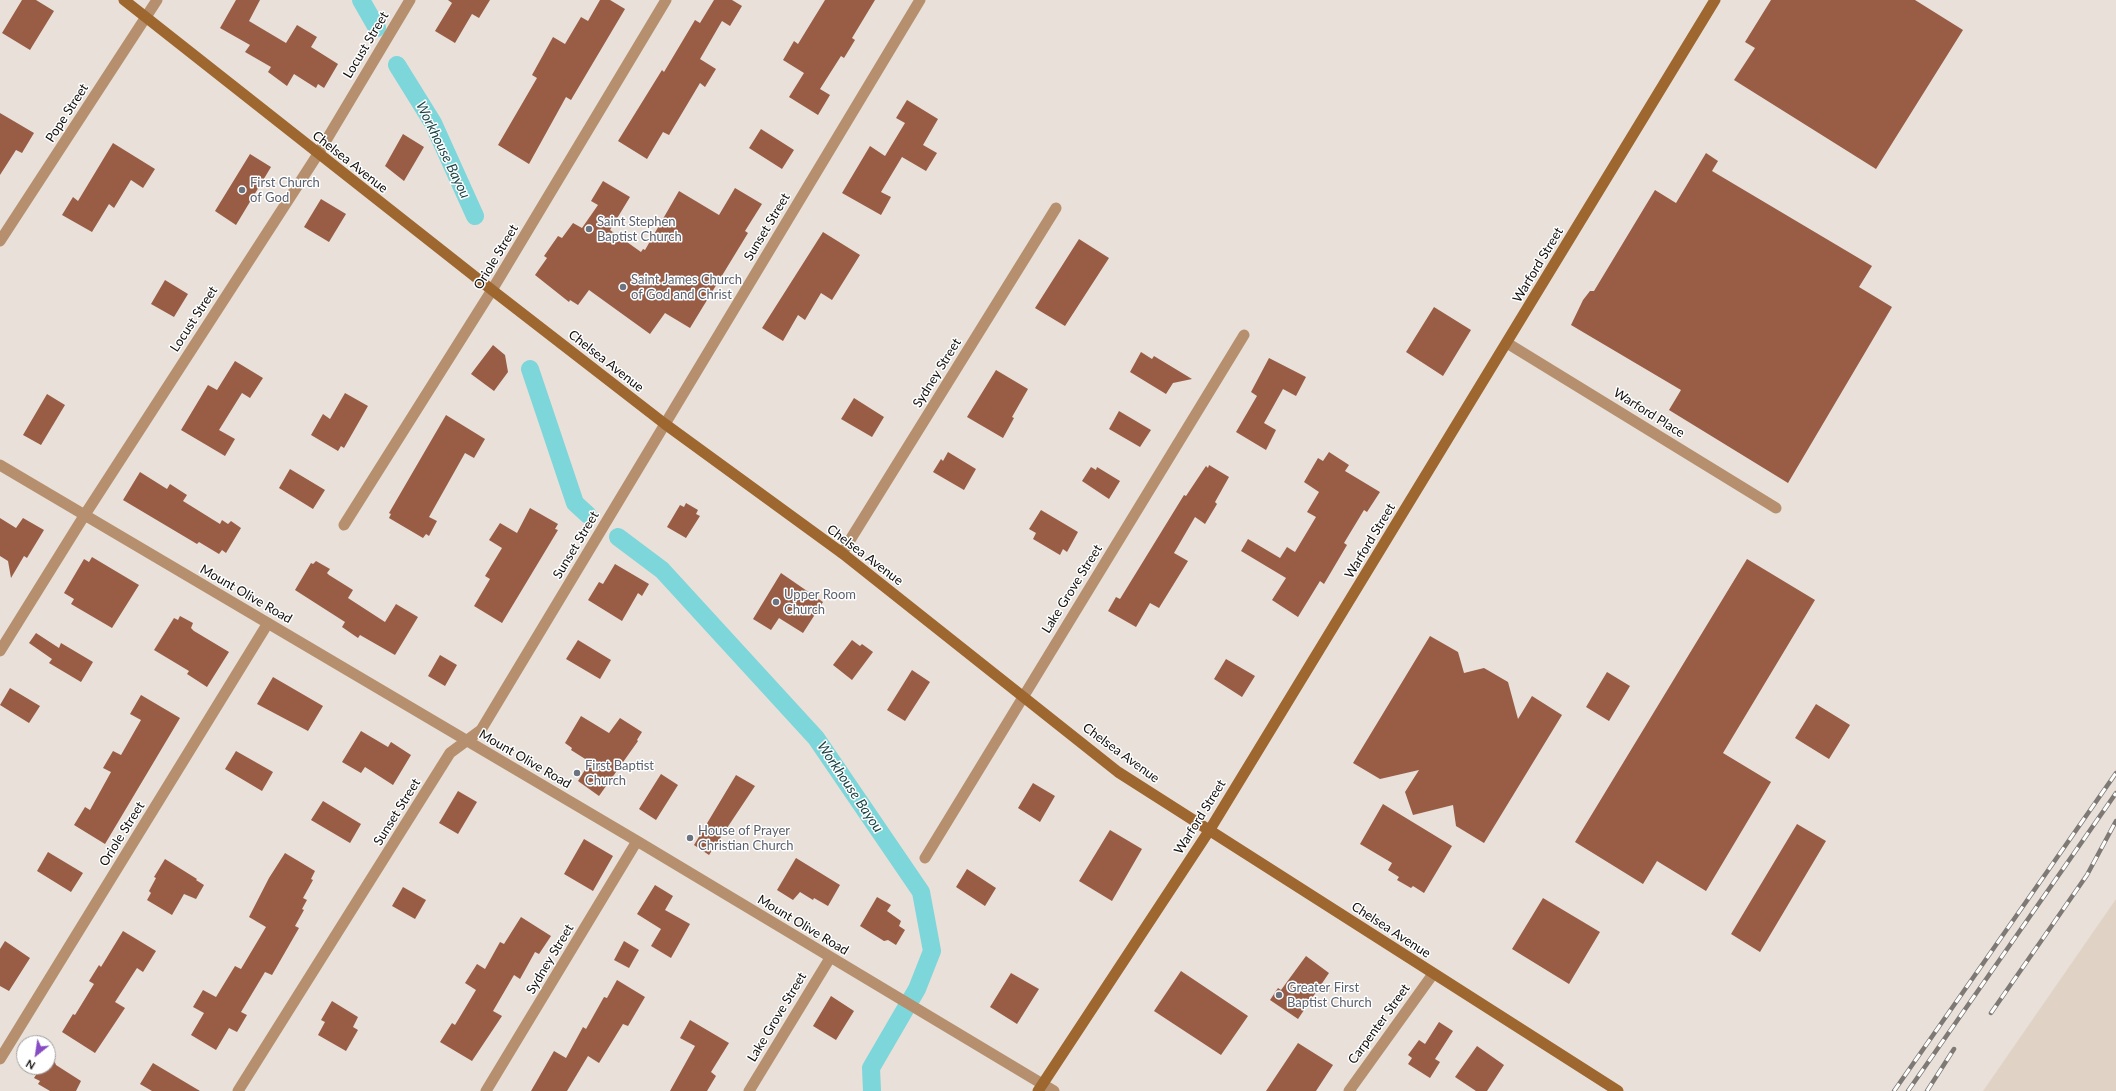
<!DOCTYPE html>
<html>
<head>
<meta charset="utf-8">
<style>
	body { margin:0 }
	#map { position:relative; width:2116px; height:1091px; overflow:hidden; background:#e8e0d9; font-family:Lato,sans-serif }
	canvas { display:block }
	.north { position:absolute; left:16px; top:1035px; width:40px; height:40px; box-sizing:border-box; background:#fff; border:1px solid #a09f9e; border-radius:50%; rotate:210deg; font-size:11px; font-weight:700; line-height:16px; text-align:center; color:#110f0c }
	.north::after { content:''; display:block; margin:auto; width:14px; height:18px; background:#874cc3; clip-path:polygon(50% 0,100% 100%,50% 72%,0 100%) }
</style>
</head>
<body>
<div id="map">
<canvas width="2116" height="1091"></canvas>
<div class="north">N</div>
</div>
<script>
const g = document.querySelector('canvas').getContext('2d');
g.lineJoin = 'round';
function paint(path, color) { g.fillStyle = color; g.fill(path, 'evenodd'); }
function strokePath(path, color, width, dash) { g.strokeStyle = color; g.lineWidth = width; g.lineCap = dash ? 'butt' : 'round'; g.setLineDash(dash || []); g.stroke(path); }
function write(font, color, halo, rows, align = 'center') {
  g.font = font + ' Lato,sans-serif'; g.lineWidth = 3; g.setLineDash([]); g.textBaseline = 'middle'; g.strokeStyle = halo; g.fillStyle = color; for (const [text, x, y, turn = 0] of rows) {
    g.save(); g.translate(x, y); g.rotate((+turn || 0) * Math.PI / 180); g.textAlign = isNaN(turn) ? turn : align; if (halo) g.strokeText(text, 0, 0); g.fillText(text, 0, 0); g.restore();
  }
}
paint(new Path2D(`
	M2116,899V1091H1983Z`), '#e0d3c6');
strokePath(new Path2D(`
	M361,0L377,28
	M397,65L433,123L475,216
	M530,369L575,503L588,515
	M618,537L662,570L816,738L921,892L932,951L917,989L871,1068L872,1091`), '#7dd6da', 18);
paint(new Path2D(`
	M22,0H36L54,11L30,50L2,33Z
	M236,0H260L249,21L286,43L297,25L317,37L311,47L338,64L324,88L318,84L316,88L294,74L287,86L268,72L271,67L245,52L250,45L220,28Z
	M448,0H490L479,18L472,14L455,43L435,31L452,3Z
	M600,0H610L625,9L571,100L566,97L529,164L498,145L537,78L532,75L553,37L565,44L581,17L588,21Z
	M714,0H732L742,6L730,26L722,21L700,59L716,69L705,87L700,83L669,135L663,132L647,159L618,141L662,70L664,72L695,20L700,23Z
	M825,0H875L852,38L855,40L844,58L841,56L820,89L830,95L818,115L789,97L804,73L783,60L794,41L798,44Z
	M1771,0H1915L1963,30L1876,169L1734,80L1755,48L1745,42Z
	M907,100L938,119L923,145L937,153L926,171L902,157L881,192L891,197L881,215L842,193L870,146L885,156L905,123L896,118Z
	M0,113L34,133L22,153L16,150L0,175Z
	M761,129L794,150L782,169L749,148Z
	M403,134L424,147L404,181L385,166Z
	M113,143L155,169L143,188L131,180L114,208L109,204L92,232L62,215L73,197L78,201Z
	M1706,153L1718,161L1712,171L1872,266L1859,287L1892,307L1788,483L1669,410L1681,390L1571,325L1583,300L1590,291H1594L1655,190L1676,203Z
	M250,154L271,167L236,225L215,211Z
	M603,181L630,197L610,230L641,252L643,249L645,250L679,191L719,215L735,188L762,204L745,231L748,233L690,328L665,313L650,334L589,290L578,305L570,300L569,302L535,275L547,258L544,256L558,236L562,238L573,223L582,228L598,205L591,201Z
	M321,199L346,214L329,242L304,227Z
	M823,232L860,255L832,300L821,293L805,320L798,315L783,341L762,328Z
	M1079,239L1109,258L1065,326L1035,308Z
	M165,280L188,294L174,317L151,304Z
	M1434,307L1471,330L1443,376L1406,352Z
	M493,345L505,355L508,372L494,391L471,374Z
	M1141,352L1152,359L1154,356L1192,379L1173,383L1166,394L1130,372Z
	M1269,358L1306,377L1296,396L1283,389L1264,423L1276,430L1266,450L1236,432L1257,396L1251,392Z
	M235,361L263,378L250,398L242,393L219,430L235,439L225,456L181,430L208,385L217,390Z
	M996,370L1028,389L1012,417L1014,418L1003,438L967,417Z
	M345,393L368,406L344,448L341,446L338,451L311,435L323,414L330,419Z
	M47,394L65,405L41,445L23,435Z
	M854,398L884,417L872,437L841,419Z
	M1119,411L1151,430L1140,447L1109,429Z
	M446,415L485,439L474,458L465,453L429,517L437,521L429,536L426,534L423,538L389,518L391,514L389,513Z
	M948,452L976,469L964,490L933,472L941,459L943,461Z
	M1329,452L1349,465L1345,471L1380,492L1367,512L1364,510L1344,543L1347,545L1324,584L1320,581L1298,617L1272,600L1286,578L1241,551L1248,539L1280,558L1287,547L1295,552L1316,517L1307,512L1319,492L1304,482L1318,458L1323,461Z
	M1209,465L1229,477L1215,502L1217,504L1205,524L1195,517L1174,553L1188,561L1159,608L1150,603L1136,627L1108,611L1116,597L1120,599L1184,495L1186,496L1206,466L1208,468Z
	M1091,467L1096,470L1097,467L1120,481L1109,499L1082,481Z
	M290,469L325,490L313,509L279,488Z
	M140,472L167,489L170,484L187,495L183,501L220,524L222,520L228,524L231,521L241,528L226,553L222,550L219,554L199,542L197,544L123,500Z
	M686,503L698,510L696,514L700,516L686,538L667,527L680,505L684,507Z
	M530,508L558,524L555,529L558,530L502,623L474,606L490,579L485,576L502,548L489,540L500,523L517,533Z
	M1041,510L1078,532L1067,552L1063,549L1060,555L1033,539L1036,533L1029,529Z
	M0,518L16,528L23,518L44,530L27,558L24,556L11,578L8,561L0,556Z
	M92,557L139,585L112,628L71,604L74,599L64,593L84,559L89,562Z
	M1747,559L1815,600L1723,753L1771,782L1706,891L1657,861L1643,884L1575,842Z
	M316,561L330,569L327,573L329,575L353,590L348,598L385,622L396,604L418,617L395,655L360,635L358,638L342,627L345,622L295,590L311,563L313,564Z
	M615,564L649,584L642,596L638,593L622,621L588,600L599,582L603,584Z
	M781,573L823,602L803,633L779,618L771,630L753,619Z
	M180,616L193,623L191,628L194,631L229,652L207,687L187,674L189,671L154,650L174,618L178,620Z
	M36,633L59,648L61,643L93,662L81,682L49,663L52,659L29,643Z
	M1430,636L1458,652L1464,673L1484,668L1508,682L1518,719L1532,696L1562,715L1484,843L1456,826L1453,805L1413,815L1405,792L1419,770L1380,779L1353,763Z
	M578,640L611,660L600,679L566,659Z
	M852,640L860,646L862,644L873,652L852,680L833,665Z
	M440,655L457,665L445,686L428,676Z
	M1226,659L1255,676L1242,697L1214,679Z
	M912,670L930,682L905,721L887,710Z
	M1607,672L1630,686L1609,721L1586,707Z
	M273,677L323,706L308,731L257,704Z
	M10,688L40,706L29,723L0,705Z
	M141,695L180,718L105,844L74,825L85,807L90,810L111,772L103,768L113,751L121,755L141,720L130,714Z
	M1816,704L1850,725L1829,759L1795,738Z
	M581,716L609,733L620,718L642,732L637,740L638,741L599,796L578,781L590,762L571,750L572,748L565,743Z
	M361,731L388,747L391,742L411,755L393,785L365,767L361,773L342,762Z
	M236,751L273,772L262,791L225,769Z
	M661,774L678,785L656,820L639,809Z
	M736,775L755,786L709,855L694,845Z
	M1033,783L1055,796L1040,822L1018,808Z
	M458,791L477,802L458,834L439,823Z
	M323,801L361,824L350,843L311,820Z
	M1383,804L1452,846L1424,893L1413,886L1411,888L1397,880L1399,877L1388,870L1392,863L1360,844Z
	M1797,824L1826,841L1760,952L1731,934Z
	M1110,830L1142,849L1112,901L1079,881Z
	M584,839L613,856L593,891L564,874Z
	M48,852L83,873L71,892L37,871Z
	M285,853L315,871L311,879L313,880L303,898L307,900L302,909L304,910L295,926L299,928L272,975L265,972L241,1012L247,1015L237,1032L229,1028L216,1050L191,1035L204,1013L193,1007L203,990L216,997L235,966L241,969L266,927L249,917L269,878Z
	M796,858L840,885L828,906L814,898L813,900L800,892L793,900L777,890Z
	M165,859L197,879L196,880L204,885L196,899L184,894L172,915L147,900L151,893L149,891L156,878L154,877Z
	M967,869L996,888L985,906L956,887Z
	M655,885L673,896L665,910L690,924L671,958L651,946L661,929L637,914Z
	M403,887L426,900L415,919L392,906Z
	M877,897L891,905L887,911L901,921L899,926L905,930L896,945L888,940L884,941L860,926Z
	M1543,898L1600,932L1569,984L1512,949Z
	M521,917L551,936L539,954L535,952L520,979L514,975L493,1011L502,1016L472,1061L440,1042L452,1023L455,1025L476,990L465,983L477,964L485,969L500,942L504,944Z
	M123,931L156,951L143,972L137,968L115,1002L125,1008L95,1053L62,1032L73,1014L75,1015L94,984L89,981L99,965L101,967Z
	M5,941L30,958L9,991L0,986V949Z
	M624,941L639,950L629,968L614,960Z
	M1306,956L1329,973L1298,1019L1270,1000L1278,988L1281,990Z
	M1181,971L1248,1016L1221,1055L1154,1011Z
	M1011,973L1039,989L1017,1024L990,1007Z
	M617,980L645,997L628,1026L623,1024L599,1063L588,1056L567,1091H531L554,1051L566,1058L583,1027L586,1029L604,997L607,998Z
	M831,996L854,1011L836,1040L813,1026Z
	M332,1001L358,1017L353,1027L358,1030L346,1051L318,1035L325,1022L321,1020Z
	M690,1020L729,1043L711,1072L716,1076L707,1091H670L695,1046L680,1038Z
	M1439,1022L1453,1031L1435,1059L1440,1062L1430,1078L1408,1064L1412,1058L1408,1055L1419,1040L1425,1044Z
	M1298,1043L1333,1065L1316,1091H1266Z
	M1477,1046L1504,1065L1487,1091H1476L1455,1077Z
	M48,1060H54L56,1065L81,1081L76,1091H50L38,1084L40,1081L34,1078L41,1067H48Z
	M153,1063L200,1091H152L140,1084Z`), '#995d46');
strokePath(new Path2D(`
	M0,241L157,0
	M1507,343L1776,508
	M0,465L637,841L1054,1091
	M344,525L492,290L666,0
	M842,553L1056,208
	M0,651L84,516L318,154L410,0
	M925,858L1244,335
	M0,1059L268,623
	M238,1091L450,753L481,730L920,0
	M486,1091L637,841
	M749,1091L830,958
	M1349,1091L1433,974`), '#b6906e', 11);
strokePath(new Path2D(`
	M124,0L492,290L665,424L842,553L1118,772L1618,1091
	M1038,1091L1209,831L1715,0`), '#9e6730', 11);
const rail = new Path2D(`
	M1991,1013L2087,875L2116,821
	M1894,1091L2116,773
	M1908,1091L2116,793
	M1927,1091L1954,1049`);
strokePath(rail, '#7e7974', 4.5);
strokePath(rail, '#fff', 3, [9]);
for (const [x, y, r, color] of [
	[242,190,4,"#6b7280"],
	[589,229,4,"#6b7280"],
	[623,287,4,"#6b7280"],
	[776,602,4,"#6b7280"],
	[577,773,4,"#6b7280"],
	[690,838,4,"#6b7280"],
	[1279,995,4,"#6b7280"]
]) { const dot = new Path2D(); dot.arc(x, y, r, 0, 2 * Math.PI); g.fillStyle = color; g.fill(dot); strokePath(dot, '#fff', 1.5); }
write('13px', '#110f0c', '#fff', [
	["Locust Street",366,45,-59],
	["Pope Street",67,113,-57],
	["Chelsea Avenue",350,162,38],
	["Sunset Street",767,227,-59],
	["Oriole Street",496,257,-59],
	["Warford Street",1538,265,-59],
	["Locust Street",194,319,-57],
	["Chelsea Avenue",606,361,38],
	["Sydney Street",937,373,-58],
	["Warford Place",1649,413,32],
	["Warford Street",1370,541,-59],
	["Sunset Street",576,545,-59],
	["Chelsea Avenue",865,555,37],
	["Lake Grove Street",1072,589,-58],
	["Mount Olive Road",246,594,30],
	["Chelsea Avenue",1121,753,36],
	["Mount Olive Road",525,759,30],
	["Sunset Street",397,812,-58],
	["Warford Street",1200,817,-58],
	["Oriole Street",122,834,-58],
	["Mount Olive Road",803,925,31],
	["Chelsea Avenue",1391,930,33],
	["Sydney Street",550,959,-59],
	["Lake Grove Street",777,1017,-59],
	["Carpenter Street",1379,1024,-54]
]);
write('13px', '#5b616d', '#fff', [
	["First Church",250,183],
	["of God",250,198],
	["Saint Stephen",597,222],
	["Baptist Church",597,237],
	["Saint James Church",631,280],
	["of God and Christ",631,295],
	["Upper Room",784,595],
	["Church",784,610],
	["First Baptist",585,766],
	["Church",585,781],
	["House of Prayer",698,831],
	["Christian Church",698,846],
	["Greater First",1287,988],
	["Baptist Church",1287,1003]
], 'left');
write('italic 14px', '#1b4547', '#fff', [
	["Workhouse Bayou",443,150,64],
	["Workhouse Bayou",850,787,56]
]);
</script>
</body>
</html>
